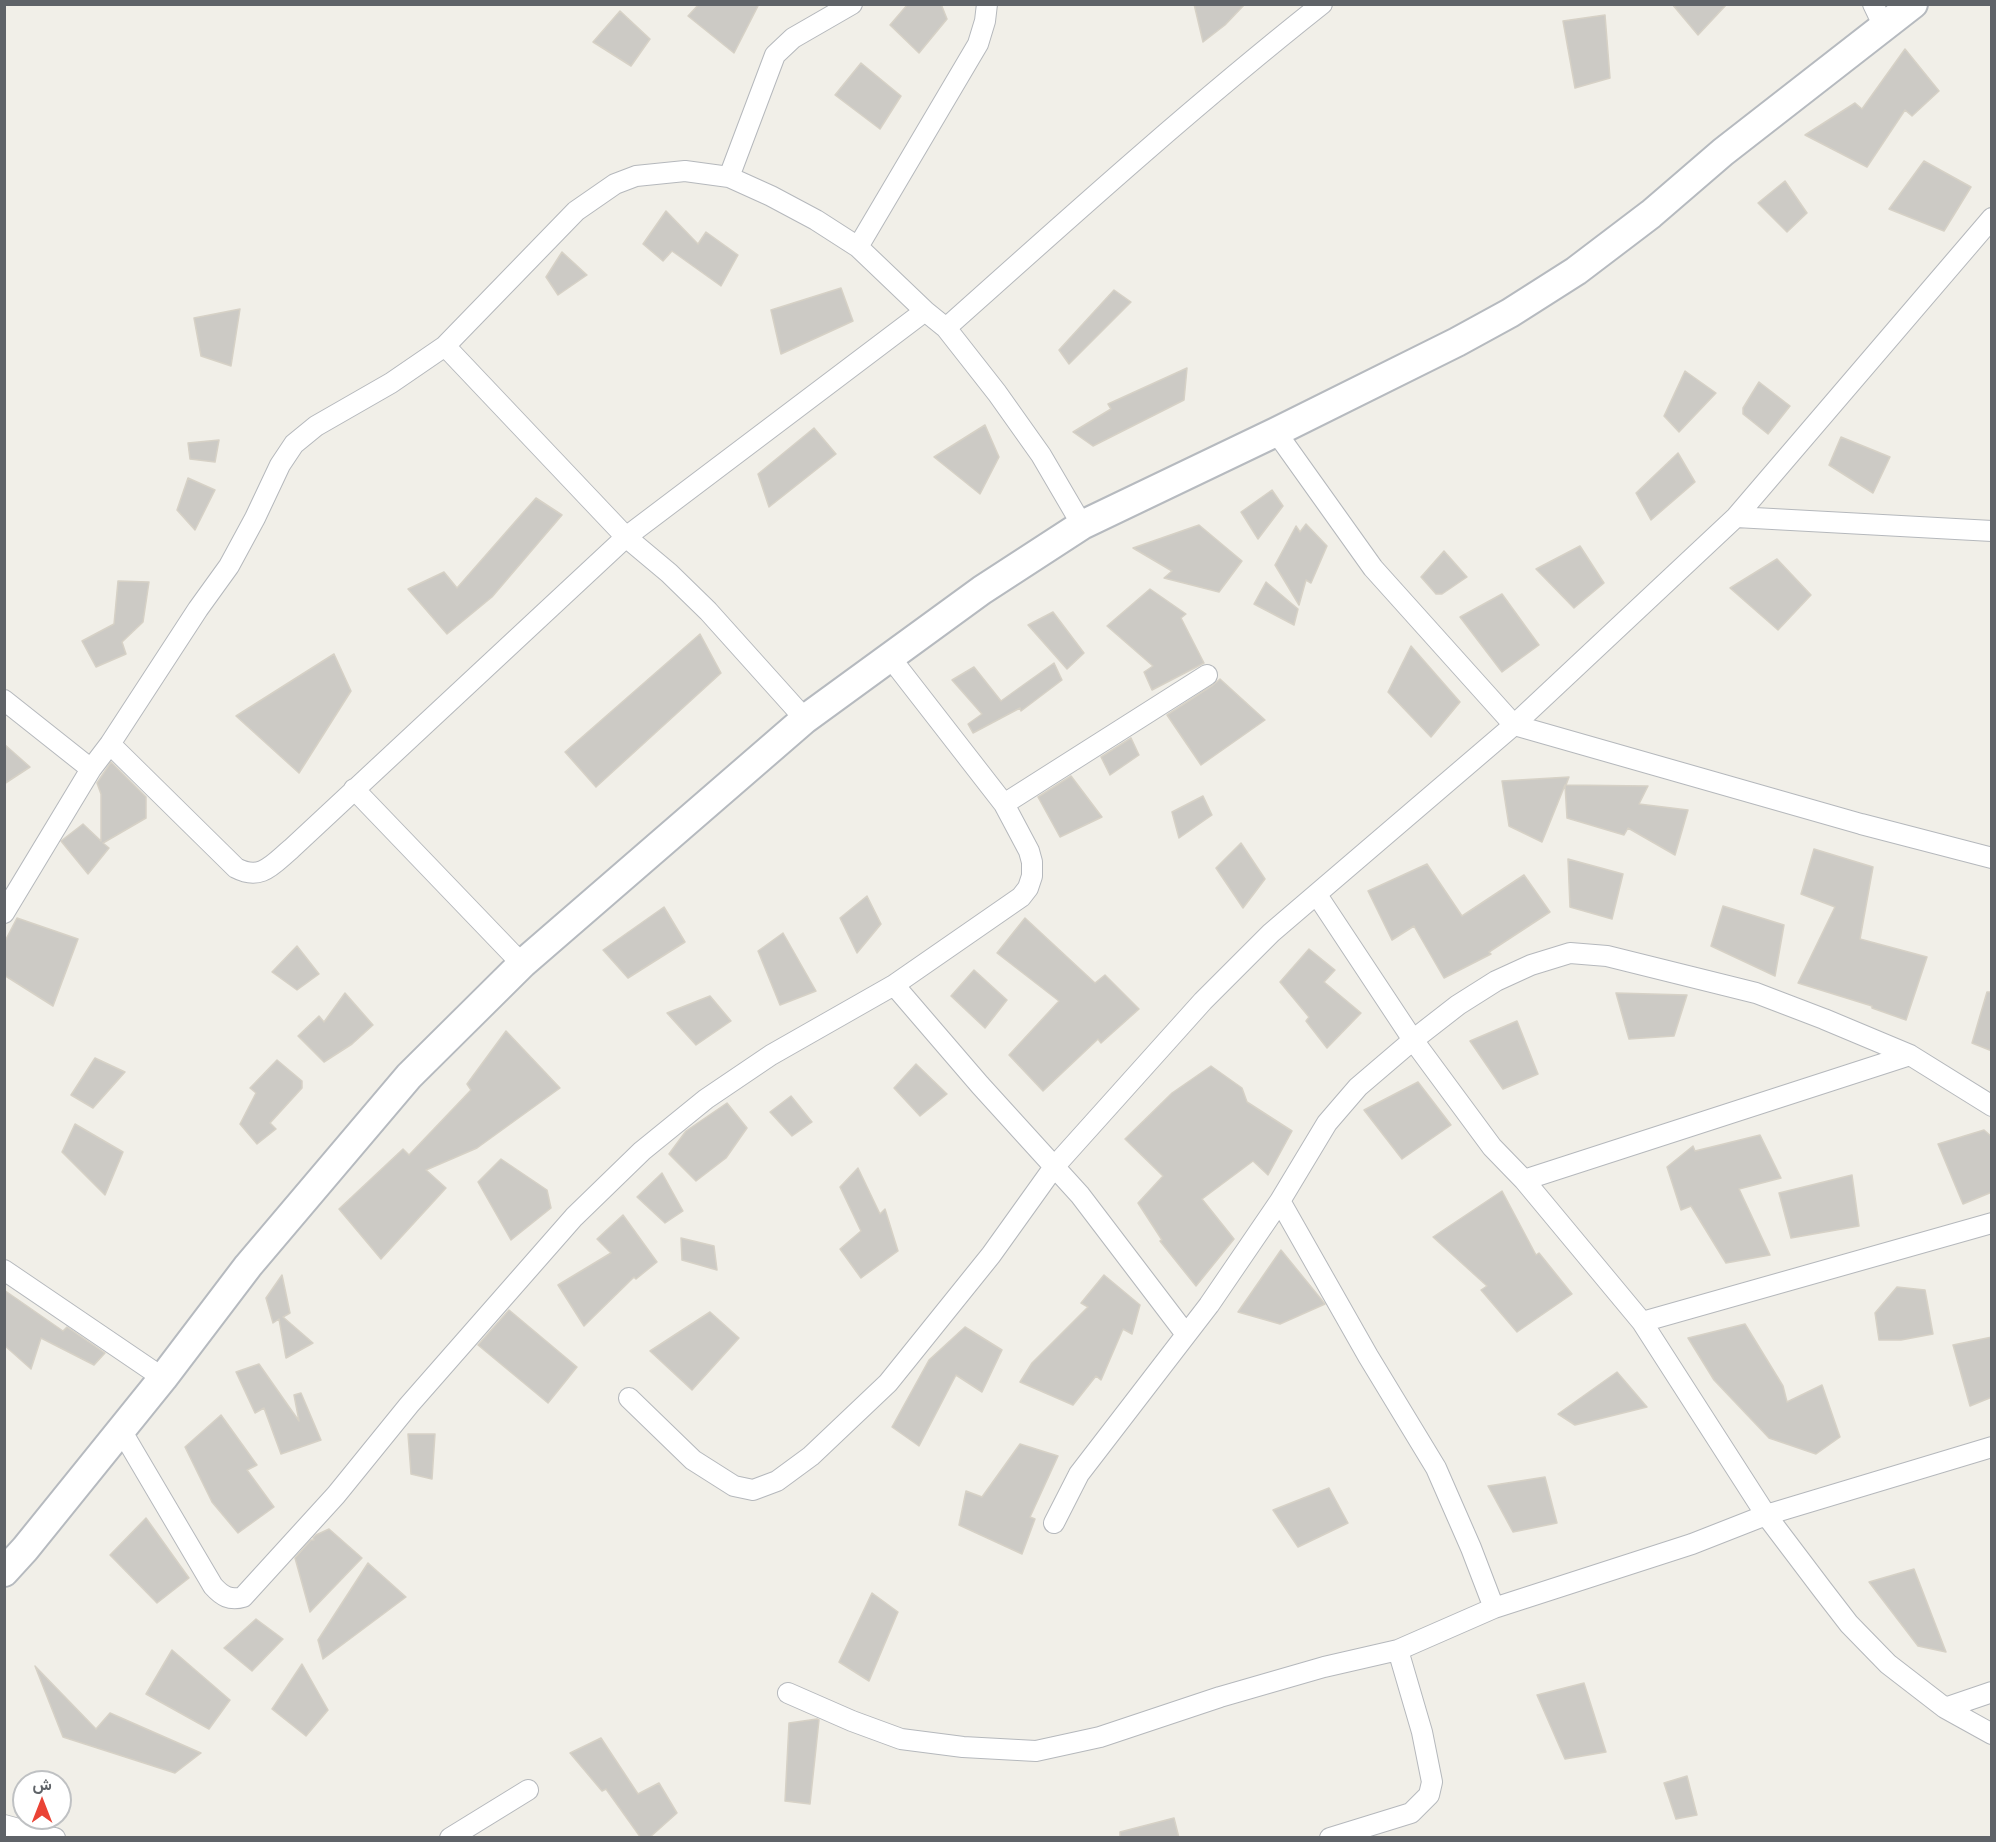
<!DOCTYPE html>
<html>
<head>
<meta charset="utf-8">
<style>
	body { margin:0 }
	#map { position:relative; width:1996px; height:1842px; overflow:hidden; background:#f1efe8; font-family:"PT Sans Narrow",Vazirmatn,sans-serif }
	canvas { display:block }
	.frame { position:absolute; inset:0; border:6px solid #5f6368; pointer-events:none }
	.north { position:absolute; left:12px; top:1770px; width:60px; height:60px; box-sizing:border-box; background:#fff; border:2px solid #bfc1c3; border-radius:50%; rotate:0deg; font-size:16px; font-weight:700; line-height:24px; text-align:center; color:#5f6368 }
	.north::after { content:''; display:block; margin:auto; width:21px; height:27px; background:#ea4335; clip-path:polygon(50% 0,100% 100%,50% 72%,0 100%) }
</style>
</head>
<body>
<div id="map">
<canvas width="1996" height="1842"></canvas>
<div class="frame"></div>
<div class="north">ش</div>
</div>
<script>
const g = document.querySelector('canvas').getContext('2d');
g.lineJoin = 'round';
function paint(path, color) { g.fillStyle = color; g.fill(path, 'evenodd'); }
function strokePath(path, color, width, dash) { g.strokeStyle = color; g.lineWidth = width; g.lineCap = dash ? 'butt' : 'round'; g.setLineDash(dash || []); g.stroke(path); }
const building = new Path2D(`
	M699,4H759L734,53L688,16Z
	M908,4H941L947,19L919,53L890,25Z
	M1194,4H1245L1225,25L1203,42Z
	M1672,4H1727L1698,35Z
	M620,11L650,39L631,66L593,42Z
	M1605,15L1610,78L1575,88L1563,21Z
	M1905,49L1939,91L1912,116L1905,110L1867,167L1805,135L1855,103L1862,109Z
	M861,63L901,96L880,129L835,95Z
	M1924,161L1971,187L1944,231L1889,209Z
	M1785,181L1807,213L1787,232L1758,203Z
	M666,211L698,244L706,232L738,255L721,286L672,251L663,261L643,244Z
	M562,252L587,275L558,295L546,277Z
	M841,288L853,321L781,354L771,310Z
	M1114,290L1131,302L1069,364L1059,350Z
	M240,309L231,366L201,356L194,318Z
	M1187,368L1184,400L1093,446L1073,432L1111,409L1108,404Z
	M1685,371L1716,393L1679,432L1664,416Z
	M1759,382L1790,406L1768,434L1743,414V408Z
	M985,425L999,457L980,494L934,457Z
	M814,428L836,454L769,507L758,474Z
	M1841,437L1890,457L1873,493L1829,465Z
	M219,440L215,462L190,459L188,443Z
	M1678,453L1695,482L1651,520L1636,493Z
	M188,478L215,490L195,530L177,510Z
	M1272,490L1283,506L1258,539L1241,512Z
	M536,498L562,515L492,597L447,634L408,589L444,572L457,588Z
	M1306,524L1327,546L1311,583L1306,580L1299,605L1275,565L1296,526L1300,532Z
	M1199,525L1242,561L1219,592L1164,578L1172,571L1133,548Z
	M1580,546L1604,583L1574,608L1536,569Z
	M1444,551L1467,577L1442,594H1436L1421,577Z
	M1777,559L1811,595L1778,630L1730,588Z
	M118,581L149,582L143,622L122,642L126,654L96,667L82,641L114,624Z
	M1266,582L1298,609L1294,625L1254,604Z
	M1150,589L1186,614L1181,618L1204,663L1152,690L1144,672L1153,666L1107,626Z
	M1502,594L1539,645L1502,672L1460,617Z
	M1053,612L1084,653L1067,669L1028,625Z
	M700,634L721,673L596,787L565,752Z
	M1411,646L1460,702L1431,737L1388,692Z
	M334,654L351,691L299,773L236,716Z
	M1054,663L1062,680L1021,711L1020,708L973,733L968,724L982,714L952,680L974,667L1001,701Z
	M1220,679L1265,720L1201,765L1167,715L1213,685Z
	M1131,738L1139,755L1110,775L1101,757Z
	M4,744L30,767L4,784Z
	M111,762L146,797V818L103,843L109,848L88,874L61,841L83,824L101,841V794L97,783Z
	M1071,776L1102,817L1060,837L1038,797Z
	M1569,777L1566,785L1648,786L1639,804L1688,810L1675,855L1628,828L1624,835L1567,818L1565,785L1542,842L1509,826L1502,781Z
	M1203,796L1212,815L1179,838L1172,812Z
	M1241,843L1265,879L1243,908L1216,868Z
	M1814,849L1873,867L1860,939L1927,957L1906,1020L1872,1008V1006L1798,983L1835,907L1801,894Z
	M1568,859L1623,874L1612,919L1570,907Z
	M1427,864L1462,916L1524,875L1550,912L1489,952L1491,954L1444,978L1414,926L1392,940L1368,891Z
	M867,896L881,924L857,953L840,918Z
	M1723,906L1784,925L1775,976L1711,946Z
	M664,907L685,942L628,978L603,950Z
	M17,918L78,939L53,1006L4,975V943Z
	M1025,918L1095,983L1105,975L1139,1009L1101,1043L1098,1039L1043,1091L1009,1055L1059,1001L997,953Z
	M783,933L816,991L780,1005L758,951Z
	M297,946L319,974L297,990L272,972Z
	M1309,949L1335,970L1324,982L1361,1013L1327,1048L1306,1021L1309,1017L1280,982Z
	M974,970L1007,1000L985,1028L951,996Z
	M1987,992H1992V1051L1972,1043Z
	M345,993L373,1025L352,1044L324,1062L298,1036L319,1016L324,1022Z
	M1616,993L1687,995L1674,1036L1629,1039Z
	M710,996L731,1021L696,1045L667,1013Z
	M1517,1021L1538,1074L1503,1089L1470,1041Z
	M506,1031L560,1088L477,1148L426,1170L446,1188L381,1259L339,1209L403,1149L409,1155L471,1090L467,1084Z
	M95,1058L125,1072L93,1108L71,1095Z
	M277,1060L302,1081V1088L270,1123L276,1129L257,1144L240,1124L256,1093L250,1088Z
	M916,1064L947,1094L920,1116L894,1088Z
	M1211,1066L1242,1088L1247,1102L1292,1131L1268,1175L1253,1161L1202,1199L1234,1239L1196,1286L1160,1241L1162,1240L1138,1203L1163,1176L1125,1139L1172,1093Z
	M1418,1082L1451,1125L1402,1159L1364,1110Z
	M791,1096L812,1122L792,1136L770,1112Z
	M727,1103L747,1128L726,1158L696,1181L669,1154L686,1131Z
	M75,1124L123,1152L105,1195L62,1152Z
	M1984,1130L1992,1137V1192L1963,1204L1938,1144Z
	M1760,1135L1781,1178L1739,1189L1770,1255L1726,1263L1691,1206L1681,1210L1667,1167L1693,1146L1695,1151Z
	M501,1159L547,1190L551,1208L511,1240L478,1182Z
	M858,1168L880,1214L885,1209L898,1251L861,1278L840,1249L861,1231L840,1187Z
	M662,1173L683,1211L665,1223L637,1197Z
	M1852,1175L1859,1226L1791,1238L1779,1193Z
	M1502,1191L1536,1255L1539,1253L1572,1294L1517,1332L1481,1290L1487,1286L1433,1237Z
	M623,1215L657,1262L636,1279L634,1277L584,1326L558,1285L611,1253L597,1239Z
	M681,1238L714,1246L717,1270L682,1260Z
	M1281,1250L1325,1304L1280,1324L1238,1312Z
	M282,1275L290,1313L283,1317L313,1343L286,1358L279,1319L273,1323L266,1298Z
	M1104,1275L1140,1305L1132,1334L1123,1329L1101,1380L1096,1376L1073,1405L1020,1382L1032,1363L1088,1307L1081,1303Z
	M1897,1287L1925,1290L1933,1334L1901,1340H1879L1875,1313Z
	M4,1290L63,1331L67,1327L105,1353L94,1365L41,1338L31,1369L4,1345Z
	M509,1310L577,1367L548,1403L478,1345Z
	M710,1312L739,1338L692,1390L650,1351Z
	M1745,1324L1783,1386L1787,1402L1822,1385L1840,1437L1816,1454L1769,1438L1714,1380L1688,1338Z
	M965,1327L1002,1350L982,1392L956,1375L919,1446L892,1427L929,1360Z
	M1992,1337V1397L1970,1406L1953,1345Z
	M259,1364L299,1421L294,1395L301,1393L321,1440L281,1454L264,1408L255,1413L236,1372Z
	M1617,1372L1647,1407L1575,1425L1558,1414Z
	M221,1415L257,1465L247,1470L274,1507L238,1533L212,1502L185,1447Z
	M408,1434H435L432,1479L411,1474Z
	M1020,1444L1058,1456L1030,1517L1035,1519L1022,1554L959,1525L966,1491L982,1497Z
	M1545,1477L1557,1523L1513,1532L1488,1486Z
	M1329,1488L1348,1523L1298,1547L1273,1510Z
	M146,1518L189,1578L157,1603L110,1555Z
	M329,1529L362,1558L310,1612L295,1558L311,1540H314L313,1538L316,1535Z
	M368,1563L406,1597L323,1659L318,1640Z
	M1914,1569L1946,1652L1918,1646L1869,1582Z
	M872,1593L898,1612L869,1681L839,1662Z
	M256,1619L283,1639L252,1671L224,1648Z
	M172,1650L230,1700L209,1729L146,1694Z
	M302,1664L328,1710L306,1736L272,1709Z
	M35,1666L96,1729L110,1713L201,1753L175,1773L63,1737Z
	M1584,1683L1606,1752L1565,1759L1537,1695Z
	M817,1719L819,1720L810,1804L785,1801L789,1723Z
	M601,1738L638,1794L659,1783L677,1813L649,1838H641L606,1789L602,1791L570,1753Z
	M1687,1776L1697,1815L1676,1819L1664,1783Z
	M1174,1818L1179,1838H1120V1832Z`);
paint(building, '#cccac5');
strokePath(building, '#d6d1c6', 1.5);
const minor = new Path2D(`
	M1873,4L1884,27
	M729,177L775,55L793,38L852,4
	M858,247L978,44L985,21L987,4
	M946,328C1069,218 1192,107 1322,4
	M445,346L626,537L669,573L708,611L805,719
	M1276,432L1373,568L1514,725L1861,824L1992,858
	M1736,517L1992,531
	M4,700L91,769
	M110,744L236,868C261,881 272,865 291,849L626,537L925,311
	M354,789L522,964
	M1004,804L1207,675
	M1317,895L1413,1040L1492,1147L1524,1180L1642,1322L1766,1515L1822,1589L1849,1624L1888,1664L1945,1708L1992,1692
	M4,913L91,769L110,744L198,609L229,566L255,518L280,465L294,444L316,426L391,383L445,346L576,211L615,184L636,176L685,171L729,177L771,196L816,220L858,247L925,311L946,328L997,393L1041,455L1082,525
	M894,985L980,1085L1080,1195L1185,1333
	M1524,1180L1910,1055
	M1280,1201L1368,1356L1436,1468L1471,1548L1494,1608
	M4,1270L163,1378
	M1642,1322L1992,1223
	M629,1398L693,1460L734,1486L753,1490L777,1481L811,1456L888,1383L991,1255L1054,1167L1203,1001L1271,933L1514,725L1736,517L1992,218
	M121,1430L213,1586C222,1596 230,1601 243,1597L336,1495L409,1405L574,1217L642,1151L706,1099L771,1055L894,985L1021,897L1028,888L1032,876V862L1029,851L1004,804L889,656
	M1054,1523L1079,1474L1209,1305L1280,1201L1327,1123L1358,1087L1413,1040L1458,1005L1496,981L1531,965L1570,953L1607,956L1756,993L1824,1019L1910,1055L1992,1106
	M788,1693L852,1721L901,1739L963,1747L1036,1751L1100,1737L1220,1697L1324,1667L1398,1650
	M1945,1708L1992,1734
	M4,1825L44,1836L55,1838
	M450,1838L528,1790
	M1330,1838L1411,1813L1429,1795L1432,1782L1422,1732L1398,1650L1494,1608L1692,1544L1766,1515L1992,1447`);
const secondary = new Path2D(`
	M4,1572L25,1549L163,1378L248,1266L409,1076L522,964L805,719L982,590L1082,525L1276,432L1457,342L1510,313L1576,271L1651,214L1723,152L1913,4`);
strokePath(minor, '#b5b8bc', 22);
strokePath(secondary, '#b6babf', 32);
strokePath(minor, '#fff', 20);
strokePath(secondary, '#fff', 28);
</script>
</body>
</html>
